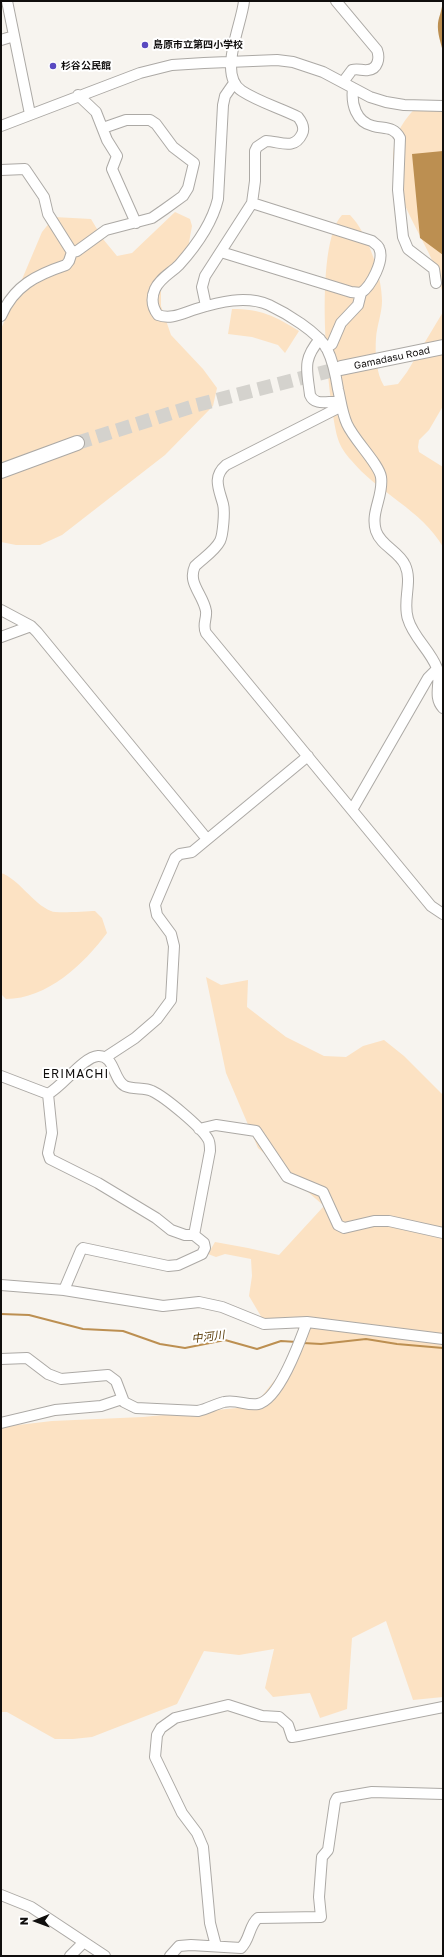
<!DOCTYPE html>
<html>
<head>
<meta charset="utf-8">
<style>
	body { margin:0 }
	#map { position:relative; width:444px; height:1957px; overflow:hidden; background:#f7f4ef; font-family:"Golos Text",sans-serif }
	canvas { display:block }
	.frame { position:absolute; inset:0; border:2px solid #100e0d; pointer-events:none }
	.north { position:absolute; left:16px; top:1901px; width:40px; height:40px; -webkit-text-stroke:3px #fff; paint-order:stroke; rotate:269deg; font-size:11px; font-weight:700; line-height:16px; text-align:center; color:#100e0d }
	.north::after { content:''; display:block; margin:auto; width:14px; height:18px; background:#100e0d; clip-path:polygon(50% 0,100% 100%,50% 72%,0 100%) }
</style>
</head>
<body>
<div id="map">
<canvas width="444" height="1957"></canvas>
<div class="frame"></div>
<div class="north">N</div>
</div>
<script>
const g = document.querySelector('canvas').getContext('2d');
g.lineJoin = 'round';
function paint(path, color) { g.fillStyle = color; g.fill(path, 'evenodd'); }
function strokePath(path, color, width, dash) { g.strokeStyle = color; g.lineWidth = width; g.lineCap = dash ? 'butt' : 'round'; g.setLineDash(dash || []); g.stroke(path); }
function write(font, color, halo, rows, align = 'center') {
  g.font = font + ' "Golos Text","Noto Sans JP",sans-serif'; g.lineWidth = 4; g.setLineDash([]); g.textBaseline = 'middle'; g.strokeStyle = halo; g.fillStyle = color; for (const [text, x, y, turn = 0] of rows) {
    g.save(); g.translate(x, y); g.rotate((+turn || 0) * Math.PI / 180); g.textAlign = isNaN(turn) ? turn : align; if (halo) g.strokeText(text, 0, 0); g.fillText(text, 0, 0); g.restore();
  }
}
paint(new Path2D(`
	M436,101L443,102V293C439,284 438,273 434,264C416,222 373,167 404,122C414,108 420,103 436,101Z
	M175,212L190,219L192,226L188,248L161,289V306L171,335L203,369L217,388L213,406L165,455L62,535L40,545H16L1,542V329L42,232L54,217L91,219L103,239L117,256L132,253Z
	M342,215H350C368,233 382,276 382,301C382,313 377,325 376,338C375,353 376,373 384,386L398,384L407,372L443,312V406L429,430L419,440L418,447L419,452L443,467V547C422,510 377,492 351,460C346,455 340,446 338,439C327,399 313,245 342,215Z
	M232,309C261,309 275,316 299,331L285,353L278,345L252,337L228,334Z
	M1,873C19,879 33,904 51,911C57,914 86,911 95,911L102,918L107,933C84,964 47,999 6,999L1,994Z
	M206,977L221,985L248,980L247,1007L286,1037L324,1056L346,1057L363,1046L384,1040L404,1056L443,1095V1697L413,1700L386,1621L352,1638L347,1709L320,1718L310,1693L273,1697L265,1688L274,1649L239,1655L204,1651L177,1704L92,1737L73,1739H55L7,1712H1V1427L52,1421L143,1417L237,1408L262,1396L300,1348V1329L262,1318L249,1296L252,1276L251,1259L225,1254L216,1257L208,1254L215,1242L248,1248L279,1255L324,1206L258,1148L226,1073Z`), '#fce2c3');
paint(new Path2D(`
	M442,1H443V52C441,43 437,33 438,23C439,15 443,9 442,1Z
	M443,151V255L420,238L412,154Z`), '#bc8f51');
strokePath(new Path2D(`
	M1,1314L29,1315L83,1329L123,1331L160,1344L185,1348L225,1340L257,1349L281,1341L297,1342
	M303,1343L321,1344L366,1339L397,1344L443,1348`), '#bc8f51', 2);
strokePath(new Path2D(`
	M77,443L197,405L341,368`), '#d4d2cd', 14, [14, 7]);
const minor = new Path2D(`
	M7,1L30,114
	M336,1L377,50C380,58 378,69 368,70C362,71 358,68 352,70L343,82
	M1,40L14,36
	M234,83L225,96L223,105L218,199C212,224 196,246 179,265C171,273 160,278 155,289C151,298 152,307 158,315C171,320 183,313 196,309C219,302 246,295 269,305C286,313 318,332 327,349C333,361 336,376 338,389C341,402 342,413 347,424C354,440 379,464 381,477C384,496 370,512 376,531C381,546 399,551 405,565C413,582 402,601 408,619C413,637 430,650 437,668C442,682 432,696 443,708
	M353,88C351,104 356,122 373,126C384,129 394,126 400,138L398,190L403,237L408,249L434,269L436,283
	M78,95L96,112L107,140L117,156L112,169L136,223
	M1,126L140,73L172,65L204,63L277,60L293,62L323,72L370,97L386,102L404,105L443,106
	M1,170L25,169L44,197L48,214L72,252L77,251L106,230L152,218L165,209L183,196L188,188L194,163L173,147L156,124L150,120H126L103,128
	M221,252L351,292L361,293C371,286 385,260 379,248C378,245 374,243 372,241L252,203
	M206,306L202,287L205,276L252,203L255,181V151L257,147L266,141C279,141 294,151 302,134C305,128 302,122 298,117C280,108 259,102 242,91C217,75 242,24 244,1
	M1,316C14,286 36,275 66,265L69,261L72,252
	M320,339C302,360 307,370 310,395C315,407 330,400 340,402
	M326,348L332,344L341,323L358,305L361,293
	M340,407L226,465C212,477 219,489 223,504C225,511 223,535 220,541C215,551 202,559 195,566C187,583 203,594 206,611C207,619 202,625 206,633L431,906L443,914
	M1,610L31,626L37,632L207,839
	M1,637L31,626
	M352,810L428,678L437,669
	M106,1057L135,1038L157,1019L171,1000L174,946L171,934L157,915L155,905L175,858L180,854L192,852L308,756
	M1,1076L48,1094C63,1086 83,1057 98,1056C115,1055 113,1080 125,1086C134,1090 144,1087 152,1091C165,1097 201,1127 208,1139C210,1142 210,1147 210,1151L194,1235
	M48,1094L52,1133L48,1153L50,1159L98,1183L156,1218L171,1230L185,1235H194L204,1243L205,1248L202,1254L178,1265L168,1266L83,1248L81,1250L64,1290
	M199,1129L216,1125L256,1131L287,1177L323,1192L338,1225L344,1228L374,1221H389L443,1233
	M1,1285L64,1290L163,1306L199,1302L222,1307L264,1324L307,1322L443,1339
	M1,1359L27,1358L48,1374L61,1379L108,1375L116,1381L124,1402L136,1408L198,1411C208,1409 215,1404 224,1402C236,1399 247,1406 258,1404C279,1400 300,1341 307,1322
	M1,1423L55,1410L101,1406L122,1399
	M1,1895L31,1907L105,1956
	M216,1946L210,1923L203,1847L197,1833L182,1813L155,1757L157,1735L161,1728L175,1718L228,1705L262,1716L279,1717L288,1725L292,1737L298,1736L443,1707
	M241,1948C250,1940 249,1925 258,1918L321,1917L319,1897L322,1857L328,1850L335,1802L337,1798L372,1792L443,1794
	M70,1956L84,1942
	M170,1956L179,1946L191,1945L241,1948`);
const highway = new Path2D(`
	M341,368L443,347
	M1,471L77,443`);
strokePath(minor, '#aca9a5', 12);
strokePath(highway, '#aca9a5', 16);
strokePath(minor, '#fff', 10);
strokePath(highway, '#fff', 14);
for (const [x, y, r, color] of [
	[145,45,4,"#5949c1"],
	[53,66,4,"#5949c1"]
]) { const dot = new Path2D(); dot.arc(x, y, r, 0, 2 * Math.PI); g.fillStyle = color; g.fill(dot); strokePath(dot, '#fff', 1.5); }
write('bold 10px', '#100e0d', '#fff', [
	["島原市立第四小学校",153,45],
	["杉谷公民館",61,66]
], 'left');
write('10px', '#100e0d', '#fff', [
	["Gamadasu Road",392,358,-12]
]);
write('italic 11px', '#563803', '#fff', [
	["中河川",208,1337,-7]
]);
g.letterSpacing = '1px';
write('12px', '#100e0d', '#fff', [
	["ERIMACHI",76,1074]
]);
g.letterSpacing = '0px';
</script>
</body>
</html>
